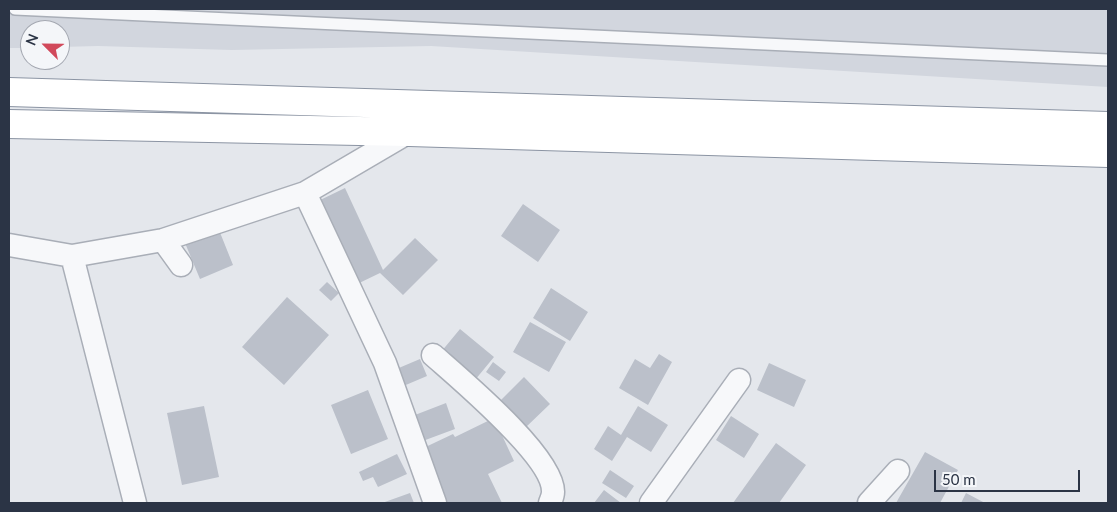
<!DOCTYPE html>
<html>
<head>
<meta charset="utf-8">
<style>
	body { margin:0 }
	#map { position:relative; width:1117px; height:512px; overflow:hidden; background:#e4e7ec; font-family:Lato,sans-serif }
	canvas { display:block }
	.frame { position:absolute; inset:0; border:10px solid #2b3445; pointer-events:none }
	.north { position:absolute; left:20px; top:20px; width:50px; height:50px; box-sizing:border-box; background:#f4f6f9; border:1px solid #a4a8b1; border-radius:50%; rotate:293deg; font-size:14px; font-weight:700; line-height:20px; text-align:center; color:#2b3445 }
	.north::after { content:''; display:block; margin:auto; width:18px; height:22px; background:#d1495b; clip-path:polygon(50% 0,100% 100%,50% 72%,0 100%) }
	.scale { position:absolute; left:934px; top:470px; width:146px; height:22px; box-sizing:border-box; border:2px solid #2b3445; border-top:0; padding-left:6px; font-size:15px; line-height:18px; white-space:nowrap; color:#2b3445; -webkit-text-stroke:4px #f4f6f9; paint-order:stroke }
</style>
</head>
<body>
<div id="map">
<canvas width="1117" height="512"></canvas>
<div class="frame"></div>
<div class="north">N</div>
<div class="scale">50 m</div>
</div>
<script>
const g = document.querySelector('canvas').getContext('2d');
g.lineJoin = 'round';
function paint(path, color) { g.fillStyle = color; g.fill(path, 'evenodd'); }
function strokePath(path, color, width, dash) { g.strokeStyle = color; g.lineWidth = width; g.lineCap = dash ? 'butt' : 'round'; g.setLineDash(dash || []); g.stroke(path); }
paint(new Path2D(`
	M9,9H1108V87L431,46L232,50L98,46L60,47V30H30V48H9Z`), '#d2d6de');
paint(new Path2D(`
	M345,188L383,270L415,238L438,260L403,295L380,273L353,286L314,203Z
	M523,204L560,230L538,262L501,236Z
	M219,230L233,265L200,279L180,231Z
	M327,282L339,293L331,301L319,290Z
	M551,288L588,312L570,341L533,318Z
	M287,297L329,335L284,385L242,347Z
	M530,322L566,342L549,372L513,352Z
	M460,329L494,357L475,380L441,352Z
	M659,354L672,362L648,405L619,388L635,359L650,368Z
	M420,359L427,376L394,390L387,373Z
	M493,362L506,372L499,381L486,372Z
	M769,363L806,380L794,407L757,390Z
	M524,377L550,404L525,428L499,402Z
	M368,390L388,439L351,454L331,405Z
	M446,403L455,429L412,445L402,420Z
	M204,406L219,477L182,485L167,413Z
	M638,406L668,425L651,452L627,437L612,461L594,449L608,426L621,435Z
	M731,416L759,434L744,458L716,440Z
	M494,418L514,461L488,474L502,503H439L415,452L453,434L455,437Z
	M776,443L806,465L779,503H733Z
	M925,452L958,470L940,503H896Z
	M397,454L407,474L378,487L373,477L363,481L359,472Z
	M610,470L634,486L626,498L602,483Z
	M604,490L621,503H594Z
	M410,493L414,503H382Z
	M966,493L985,503H961Z`), '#bbc0ca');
const service = new Path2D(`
	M15,9L1108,60`);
const minor = new Path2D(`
	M305,193L385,363L435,503
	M163,240L181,265
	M9,245L72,256L163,240L305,193L409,132
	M72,256L135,503
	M433,355C460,379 554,457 553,492C553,496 551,500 550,503
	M651,503L739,380
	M869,503L898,471`);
const trunk = new Path2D(`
	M9,92L1108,126
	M9,124L409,132L1108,153`);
strokePath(service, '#a9aeb7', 14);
strokePath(minor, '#a9aeb7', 25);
strokePath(trunk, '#8b94a3', 30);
strokePath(service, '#f7f8fa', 11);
strokePath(minor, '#f7f8fa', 22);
strokePath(trunk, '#fff', 28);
</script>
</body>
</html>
